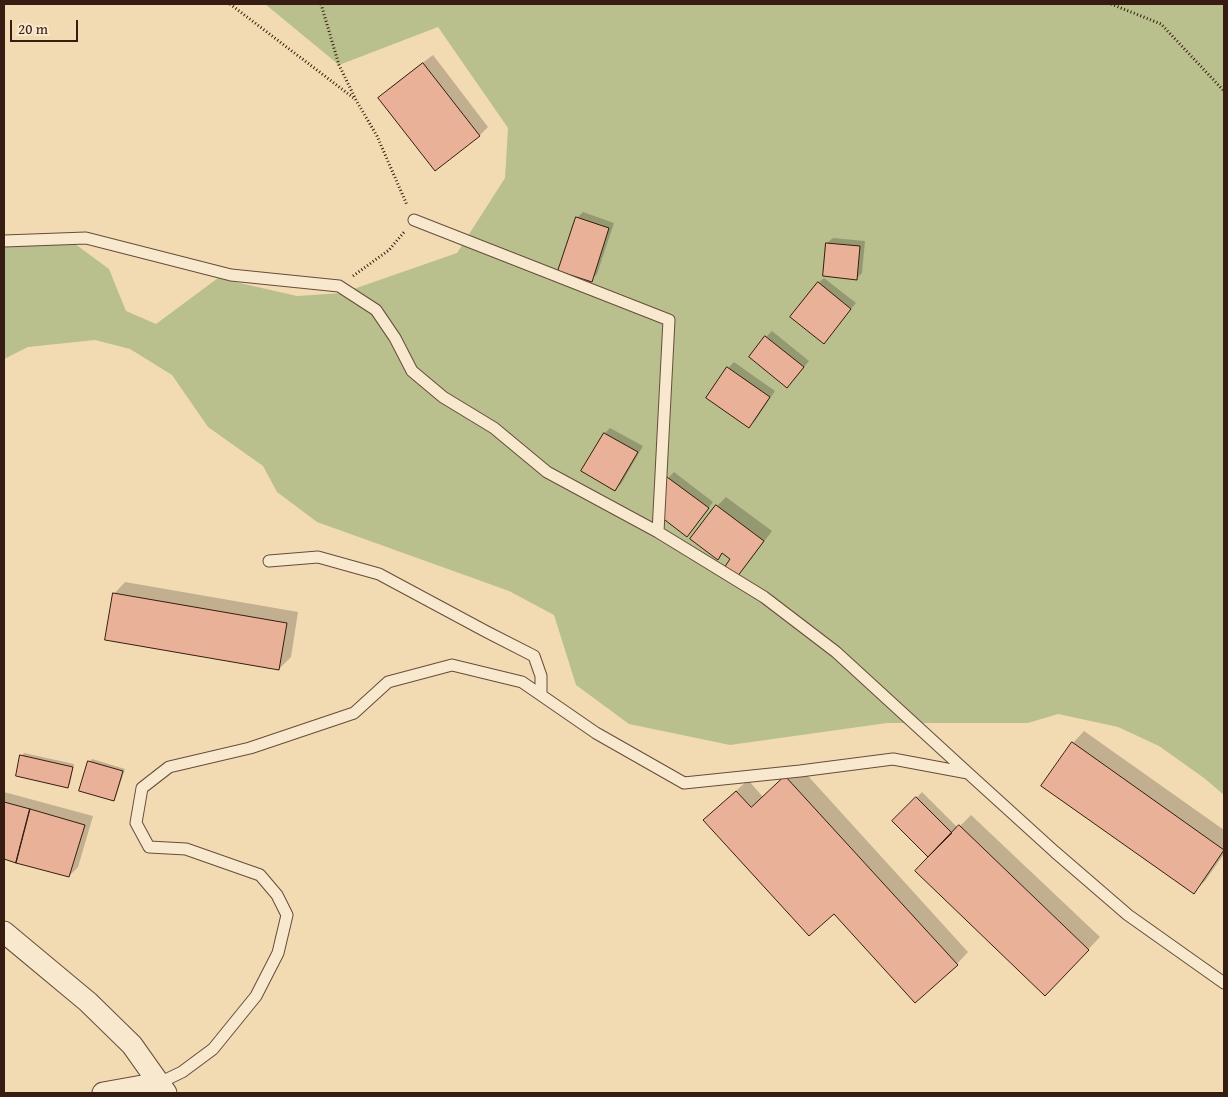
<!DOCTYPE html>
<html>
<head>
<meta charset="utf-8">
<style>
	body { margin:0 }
	#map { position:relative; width:1228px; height:1097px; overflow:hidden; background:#f2dbb3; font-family:"Gentium Book Plus",serif }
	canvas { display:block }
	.frame { position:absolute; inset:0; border:5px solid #371c11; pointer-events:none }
	.scale { position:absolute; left:10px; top:20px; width:68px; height:22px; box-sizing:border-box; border:2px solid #371c11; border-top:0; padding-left:6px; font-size:15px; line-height:18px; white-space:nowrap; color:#371c11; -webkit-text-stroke:4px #f7e8ce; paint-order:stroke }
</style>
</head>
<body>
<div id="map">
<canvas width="1228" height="1097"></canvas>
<div class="frame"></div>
<div class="scale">20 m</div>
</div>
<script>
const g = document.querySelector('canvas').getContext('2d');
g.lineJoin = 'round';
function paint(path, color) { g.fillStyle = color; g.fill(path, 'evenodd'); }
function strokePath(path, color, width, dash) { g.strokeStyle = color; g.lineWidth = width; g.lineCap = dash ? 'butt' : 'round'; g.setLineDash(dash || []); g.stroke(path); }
paint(new Path2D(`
	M265,4H1224V795L1204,778L1159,746L1118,727L1058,714L1028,723H887L730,745L629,724L576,685L554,615L509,591L317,522L277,492L263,466L208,427L172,375L130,349L95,340L28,347L4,359V247L67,238L109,269L126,311L156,324L218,278L297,296L342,293L457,253L505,178L508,128L438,27L339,65Z`), '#b9c08e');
paint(new Path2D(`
	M433,55L488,127L480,135L435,170L380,98L388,89Z
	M583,212L614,223L597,274L591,280L577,218Z
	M833,238L865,241L862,273L856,279L827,243Z
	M824,278L856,303L824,342L818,283Z
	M772,331L809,361L793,381L766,337Z
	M734,362L775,391L755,421L749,426L707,398L728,368Z
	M610,428L643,446L621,484L615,489L605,433Z
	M674,472L713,502L693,529L663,517L669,477Z
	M726,497L772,531L745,567L737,576L732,559L723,552L717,558L692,539L717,506Z
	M125,582L298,612L291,657L279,669L114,594Z
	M1084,731L1224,830V854L1205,881L1193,892L1073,743Z
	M24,753L74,764L70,784L68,787L22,756Z
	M92,759L125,769L116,797L114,800L89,762Z
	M798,765L968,952L957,964L834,912L716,809L748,780L763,797Z
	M4,792L93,816L78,867L69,876L4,858Z
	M922,792L958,828L971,815L1100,937L1057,982L938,848L894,821Z`), '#0003');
const building = new Path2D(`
	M423,63L480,136L435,171L378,98Z
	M576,217L609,228L592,282L558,271Z
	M826,243L860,246L857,280L823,276Z
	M818,282L851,309L824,344L790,317Z
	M765,336L804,367L787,388L749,357Z
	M727,367L770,397L749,428L706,398Z
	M604,433L638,452L615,491L581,471Z
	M667,477L709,508L687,537L661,517Z
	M716,505L764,541L737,577L724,568L730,559L722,553L718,560L690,539Z
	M113,593L287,623L279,670L105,640Z
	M1072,742L1224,850L1194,894L1041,786Z
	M20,755L73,767L68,788L16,776Z
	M88,761L123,771L114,801L79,791Z
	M785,776L958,965L915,1003L834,914L809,936L703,820L736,791L751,807Z
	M916,797L952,833L928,857L892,821Z
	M4,802L30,809L16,863L4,859Z
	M30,809L85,825L69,877L16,863Z
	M959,825L1089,950L1045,996L915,871Z`);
paint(building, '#e9b298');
strokePath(building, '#371c11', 1);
const service = new Path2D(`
	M414,220L669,320L658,532
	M4,241L86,238L231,275L339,286L376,310L395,338L412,371L443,397L494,428L547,472L658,532L764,597L836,652L968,773
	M269,561L318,557L379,574L487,632L534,656L541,676V695
	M159,1083L182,1072L213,1049L256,996L278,953L287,915L277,895L260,875L186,849L149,847L136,823L142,788L169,767L250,748L354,713L388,682L452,665L522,682L596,733L684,783L800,771L893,759L968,773L1055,852L1128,915L1224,983`);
const minor = new Path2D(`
	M4,932L88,1002L132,1045L166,1093
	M103,1093L159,1083`);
strokePath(service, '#664c3a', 13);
strokePath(minor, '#664c3a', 23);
strokePath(new Path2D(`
	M230,4L355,99
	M321,4L339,65L356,100L377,136L407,205
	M1111,4L1161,24L1224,91
	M353,276L389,250L405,231`), '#371c11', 3, [1, 2.5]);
strokePath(service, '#f7e8ce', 11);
strokePath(minor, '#f7e8ce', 21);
</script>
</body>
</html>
